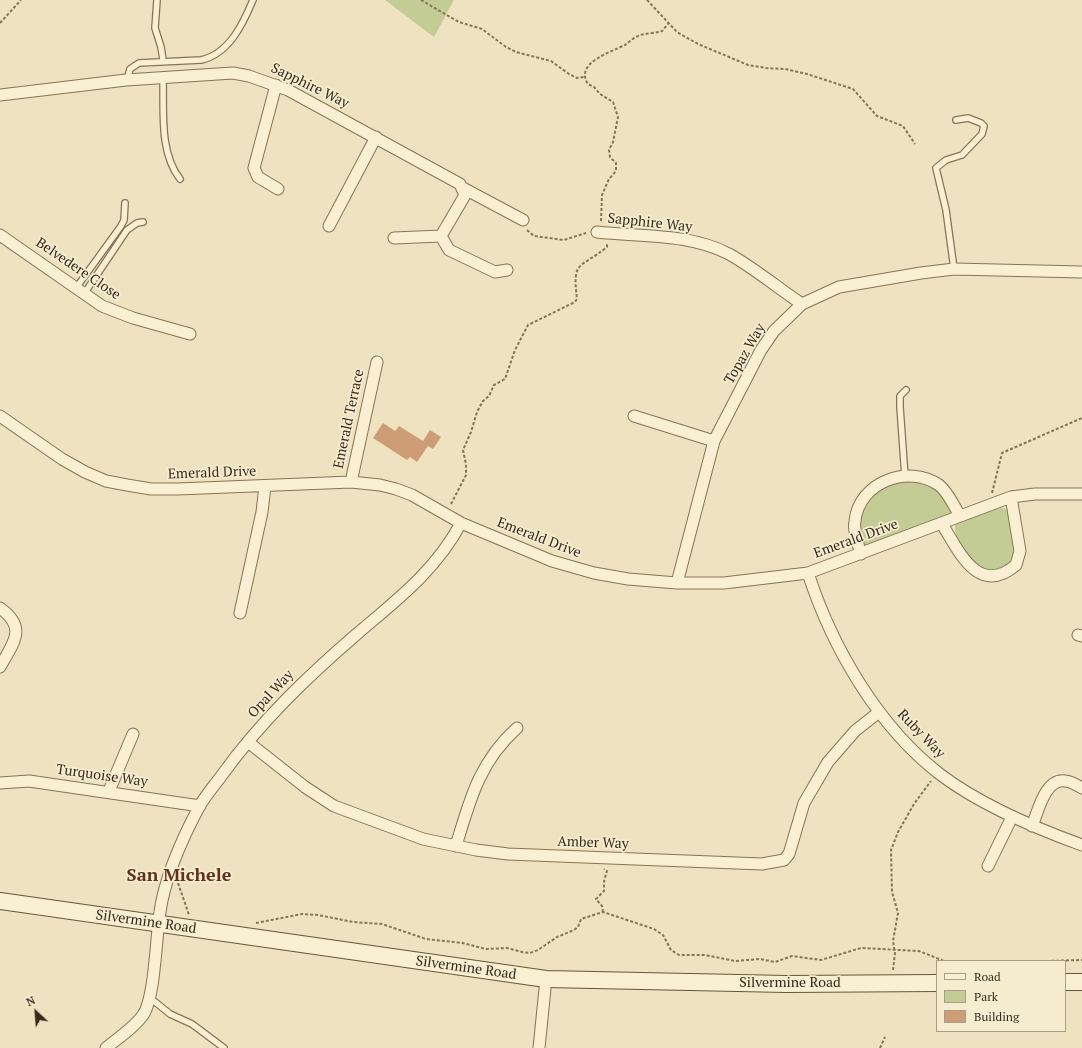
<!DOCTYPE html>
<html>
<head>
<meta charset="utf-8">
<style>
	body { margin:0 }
	#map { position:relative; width:1082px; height:1048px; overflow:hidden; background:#eee2c0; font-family:"PT Serif",serif }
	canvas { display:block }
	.legend { position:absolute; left:936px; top:960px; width:130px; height:72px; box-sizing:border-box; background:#f6ecd0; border:1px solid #aa9e88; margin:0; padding:5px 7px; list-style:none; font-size:12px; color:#372a1d }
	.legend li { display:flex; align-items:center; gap:8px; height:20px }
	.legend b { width:20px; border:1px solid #aa9e88 }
	.north { position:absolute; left:16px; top:992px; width:40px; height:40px; -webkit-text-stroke:3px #f6ecd0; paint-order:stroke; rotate:334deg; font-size:11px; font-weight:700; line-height:16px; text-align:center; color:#372a1d }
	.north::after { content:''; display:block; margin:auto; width:14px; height:18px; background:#372a1d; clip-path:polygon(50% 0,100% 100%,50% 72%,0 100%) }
</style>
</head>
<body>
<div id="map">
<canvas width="1082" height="1048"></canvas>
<ul class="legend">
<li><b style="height:5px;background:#f9efd3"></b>Road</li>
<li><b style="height:11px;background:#c3cc94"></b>Park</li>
<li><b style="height:11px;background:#cd9d76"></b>Building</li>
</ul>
<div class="north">N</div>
</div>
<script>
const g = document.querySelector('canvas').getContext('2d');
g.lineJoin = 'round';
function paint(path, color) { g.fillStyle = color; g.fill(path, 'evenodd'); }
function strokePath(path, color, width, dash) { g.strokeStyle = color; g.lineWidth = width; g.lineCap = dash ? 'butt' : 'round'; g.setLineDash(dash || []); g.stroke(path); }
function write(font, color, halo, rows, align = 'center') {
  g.font = font + ' "PT Serif",serif'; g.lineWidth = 3.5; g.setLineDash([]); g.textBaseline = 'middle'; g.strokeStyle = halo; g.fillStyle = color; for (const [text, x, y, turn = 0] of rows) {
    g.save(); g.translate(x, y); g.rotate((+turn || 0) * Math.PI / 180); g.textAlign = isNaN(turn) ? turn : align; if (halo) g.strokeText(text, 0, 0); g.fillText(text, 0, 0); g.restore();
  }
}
paint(new Path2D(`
	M385,0H454L434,37Z
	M889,482H917L938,487L956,517L861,552L855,518L872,495Z
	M998,506L1014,513L1019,548L1015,566L997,575L970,567L956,537L955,525L965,518Z`), '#c3cc94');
paint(new Path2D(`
	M383,423L395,431L399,426L423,441L430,430L441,437L433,449L428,446L417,462L410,457L407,460L373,438Z`), '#cd9d76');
const lane = new Path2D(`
	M157,0L155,28L161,47L163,60
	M163,78C164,111 159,152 180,179
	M127,80L130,69L139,63L201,60C229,54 243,24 253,0
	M954,269L946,210L936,168L946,160L962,155L982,134L984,126L981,123L968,118L956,120
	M76,288L121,226L124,220L125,203
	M84,294L127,230L137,223L143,222
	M905,477L900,407V396L906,390
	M149,997L170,1014L192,1024L224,1048`);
const street = new Path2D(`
	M276,85L254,168L258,177L278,189
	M0,95L126,80L233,73L249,76L288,90L460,184L465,195L441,236
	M463,188L523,220
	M329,226L376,137
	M597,232C641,237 689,233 729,254C754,268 778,288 802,304
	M0,235L102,306L133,318L190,334
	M394,238L441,236L449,250L495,272L507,270
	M0,416L62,459L85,472L106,481L127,485L151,489H178L351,482L380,485L396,489L412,495L461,523L552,561L594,573L628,579L677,583H724L808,573L1011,497L1035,494H1082
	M634,416L714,441
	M351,482L377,362
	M942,524C959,551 978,597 1016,565L1020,551L1011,497
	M861,554C858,544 853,531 855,521C859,482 908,464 939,485C948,492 954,506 960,516
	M808,573C832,647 878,727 941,775C981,805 1035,828 1082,845
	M677,583L714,441L761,350L774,331L802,304L839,287L921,273L954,269L1082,272
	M0,608C28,628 13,643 0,667
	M240,613L262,512L265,486
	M1078,635L1082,636
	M248,742L305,787L334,806L423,839L476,850L508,854L762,864L784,860L789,854L804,803L828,762L855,731L879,712
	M0,783L29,781L200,806
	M109,791L133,734
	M1032,826C1038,812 1045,778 1065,781C1070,781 1077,785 1082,788
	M456,846C470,799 480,761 517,728
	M988,866L1012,817
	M106,1048C118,1038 134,1028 143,1015C155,998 156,936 160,912C165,876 182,839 199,807C205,796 214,786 222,775C261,721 308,676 358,633C398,599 436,570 461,523
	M539,1048L546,979`);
const secondary = new Path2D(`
	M0,901L546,979L786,984L937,983
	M1065,982H1082`);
strokePath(lane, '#877358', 8);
strokePath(street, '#877358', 13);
strokePath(secondary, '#69543b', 18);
strokePath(new Path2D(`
	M421,0L459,22L482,29L506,47L516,52L551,61L569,74L577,78L584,77
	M647,0L677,32L698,44L748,65L766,68L785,69L807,74L853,89L877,116L903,126L915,144
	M0,23L21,0
	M601,221L602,195L609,179L616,171V163L610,157L609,150L613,142L618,117L613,102L600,94L594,87L588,84C574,63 611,52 625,45C629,42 633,38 638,36C643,33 659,33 662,31C664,29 666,26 668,24
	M527,230L534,236L564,240L586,233
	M992,493L1002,453L1082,418
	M451,504L466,475V464L463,450L471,432L477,412L483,401L489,396L494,385L505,379L515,350L528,325L575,302L577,299C572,259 580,269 607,247V244
	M178,883L189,915
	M603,912L602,906L596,899L604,891V881L607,871L604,869
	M256,923L302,914L318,915L353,922L382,924L426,939L463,943L486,949L507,948L522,952L530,953L538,950L557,937L574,930L578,927L581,919L603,912L654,929L663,935L671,950L679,955H705L735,961L760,959L775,962L792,956L821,960L861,948L919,951L944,961
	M1046,961L1082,960
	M893,970L895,953L893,941L898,913L892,892L891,850L898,832L914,804L931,781
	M880,1048L885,1037`), '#877358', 2, [3, 2]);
strokePath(lane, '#f9efd3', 5.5);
strokePath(street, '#f9efd3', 11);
strokePath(secondary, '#f9efd3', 16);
write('14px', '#372a1d', '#f6ecd0', [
	["Sapphire Way",310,86,26],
	["Sapphire Way",650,223,6],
	["Belvedere Close",78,269,34],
	["Topaz Way",745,354,-60],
	["Emerald Terrace",349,419,-78],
	["Emerald Drive",212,473,-2],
	["Emerald Drive",539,538,21],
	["Emerald Drive",856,539,-20],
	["Opal Way",271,694,-47],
	["Ruby Way",921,734,46],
	["Turquoise Way",102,776,8],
	["Amber Way",593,843,2],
	["Silvermine Road",146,922,8],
	["Silvermine Road",466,968,8],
	["Silvermine Road",790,983]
]);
write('bold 18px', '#642e1c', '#f6ecd0', [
	["San Michele",179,876]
]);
</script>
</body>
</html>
